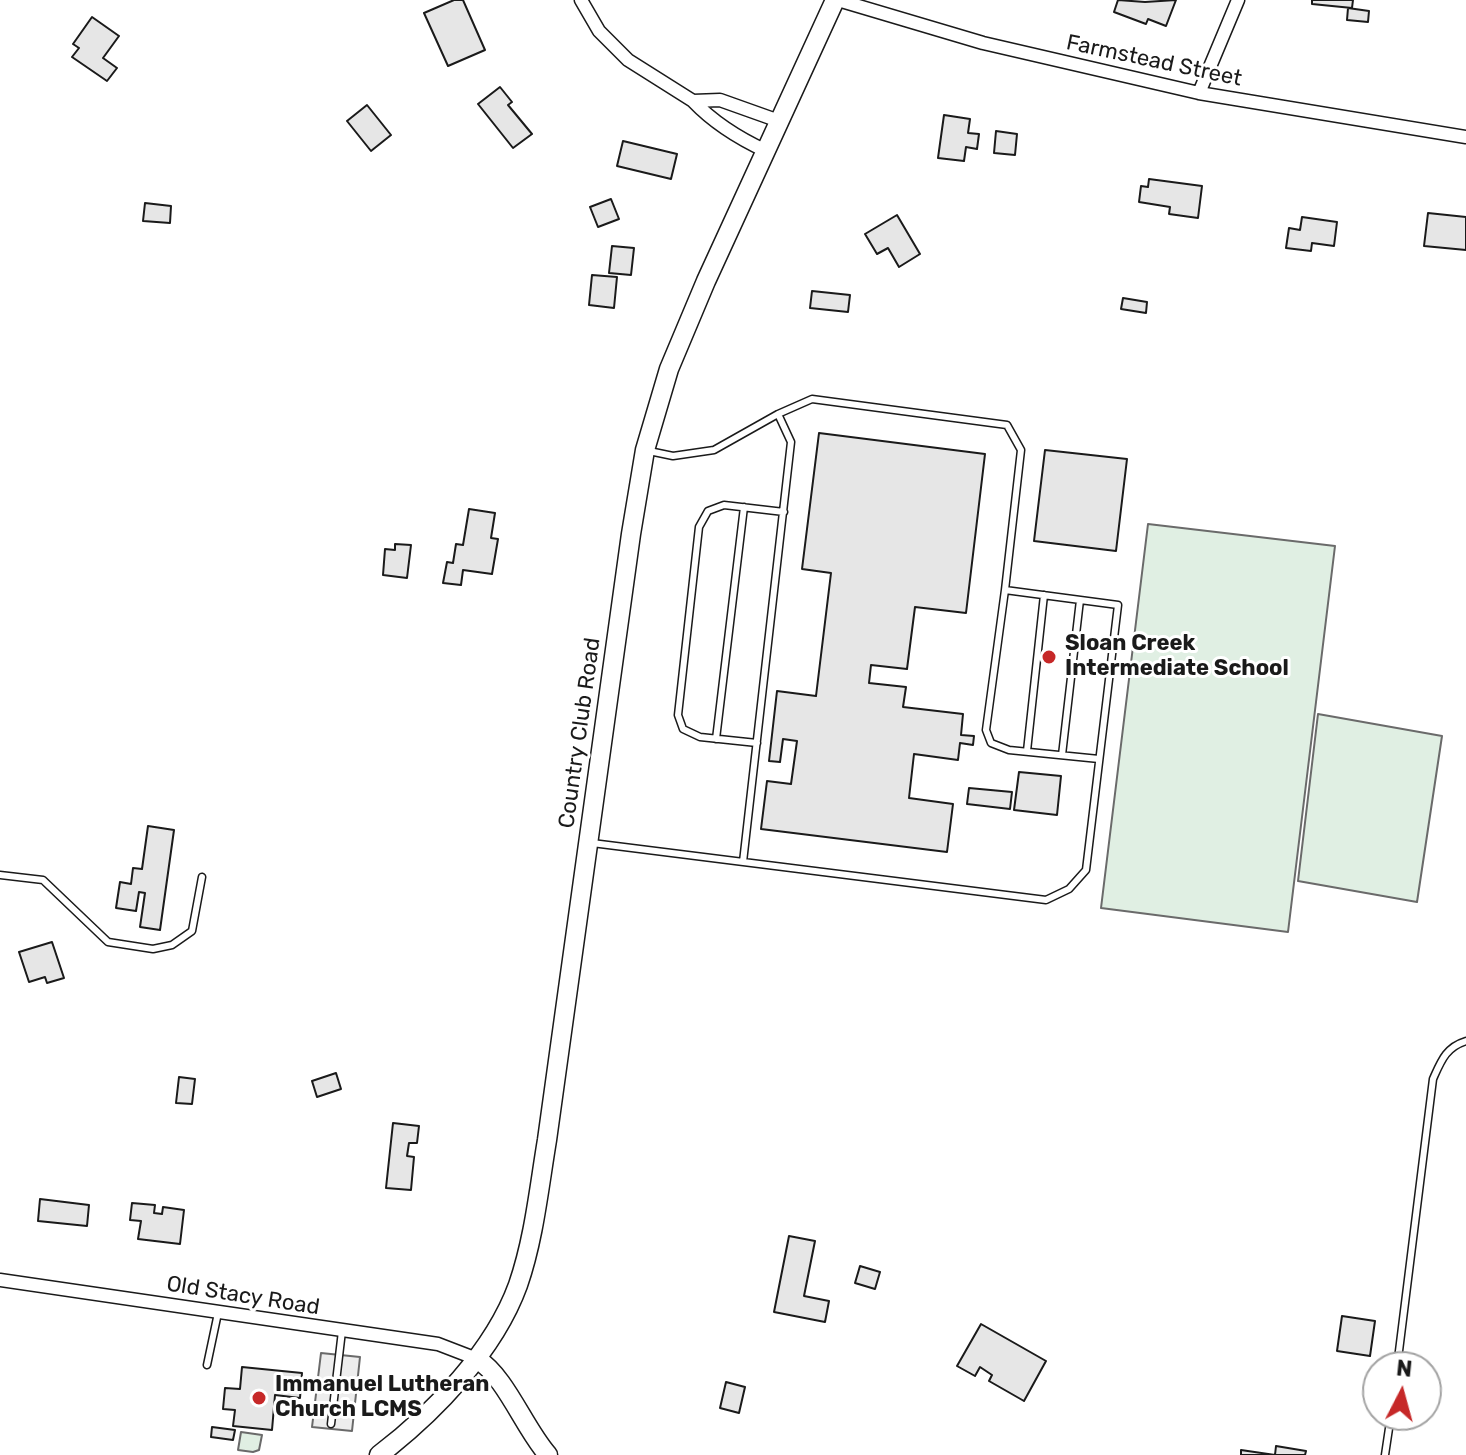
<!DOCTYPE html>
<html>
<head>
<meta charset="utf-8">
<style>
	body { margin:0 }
	#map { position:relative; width:1466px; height:1455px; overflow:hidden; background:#fff; font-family:Rubik,sans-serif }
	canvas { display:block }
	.north { position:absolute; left:1362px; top:1351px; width:80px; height:80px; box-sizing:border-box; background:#fff; border:2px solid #a3a3a3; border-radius:50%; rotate:6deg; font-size:22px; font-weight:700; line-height:32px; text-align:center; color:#1a1a1a }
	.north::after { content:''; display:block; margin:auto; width:28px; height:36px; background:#c62828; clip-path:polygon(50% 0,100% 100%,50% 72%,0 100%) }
</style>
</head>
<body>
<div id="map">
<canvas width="1466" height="1455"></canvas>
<div class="north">N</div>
</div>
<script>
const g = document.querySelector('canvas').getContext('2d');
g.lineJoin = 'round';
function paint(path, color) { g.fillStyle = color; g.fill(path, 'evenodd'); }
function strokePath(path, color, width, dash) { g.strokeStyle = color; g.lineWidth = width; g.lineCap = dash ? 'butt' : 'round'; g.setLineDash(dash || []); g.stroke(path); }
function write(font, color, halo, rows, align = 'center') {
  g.font = font + ' Rubik,sans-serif'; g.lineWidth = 6; g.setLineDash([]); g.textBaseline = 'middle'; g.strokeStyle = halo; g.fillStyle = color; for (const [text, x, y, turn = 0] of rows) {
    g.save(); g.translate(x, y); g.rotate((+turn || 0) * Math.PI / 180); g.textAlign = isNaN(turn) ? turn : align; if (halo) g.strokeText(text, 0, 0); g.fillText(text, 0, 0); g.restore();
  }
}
const green = new Path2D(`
	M1148,524L1335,546L1288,932L1101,908Z
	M1318,714L1442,736L1417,902L1298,881Z
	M241,1432L262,1435L259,1450L253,1452L238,1450Z`);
paint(green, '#e0efe3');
strokePath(green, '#6a6a6a', 2);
const parking = new Path2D(`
	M321,1353L360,1357L352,1431L312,1427Z`);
paint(parking, '#ededed');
strokePath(parking, '#6a6a6a', 2);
const building = new Path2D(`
	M454,0H463L485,50L448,66L424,13Z
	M1118,0L1145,2L1176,0L1166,26L1148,19L1146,24L1114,12Z
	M1312,0H1353L1352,8L1312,4Z
	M1348,8L1369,11L1368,22L1347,20Z
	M92,17L119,36L103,58L117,68L107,81L72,57L79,48L73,44Z
	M500,87L512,102L508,105L532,134L513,148L478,104Z
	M367,105L391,135L371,151L347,121Z
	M944,115L970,119L968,133L979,134L977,149L966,147L964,161L938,158Z
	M996,131L1017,134L1015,155L994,153Z
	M623,141L677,154L671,179L617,166Z
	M1149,179L1202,186L1198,218L1169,214L1170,207L1139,202L1141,186L1148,187Z
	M611,199L619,219L598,227L590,207Z
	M145,203L171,206L170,223L143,221Z
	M1428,213L1466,217V250L1424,246Z
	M897,215L920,254L899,267L888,248L877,254L865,234Z
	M1302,217L1337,222L1334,246L1312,243L1311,251L1286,248L1289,228L1300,230Z
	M612,246L634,248L631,275L609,273Z
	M592,275L617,277L614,308L589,305Z
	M812,291L850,295L848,312L810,308Z
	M1123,298L1147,302L1146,313L1121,309Z
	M819,433L985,454L966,613L915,607L907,669L871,665L869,683L906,687L903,707L963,714L961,735L974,736L973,745L960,743L958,760L914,754L909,798L953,804L947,852L761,829L767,781L791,784L797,741L783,739L780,762L769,761L777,691L816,696L831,573L802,569Z
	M1045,450L1127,459L1116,551L1034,541Z
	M469,509L495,513L491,538L498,539L492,574L463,570L461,585L443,583L447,562L453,563L456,544L463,545Z
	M395,544L411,545L407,578L383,575L385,549L395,550Z
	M1019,772L1061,776L1057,815L1014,810Z
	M969,788L1012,792L1010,809L967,804Z
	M148,826L174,830L160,930L140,927L145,893L139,892L136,911L116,908L120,882L131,884L133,868L142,869Z
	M52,942L64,978L47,983L45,977L29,982L19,952Z
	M336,1073L341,1089L317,1097L312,1081Z
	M179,1077L195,1079L192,1104L176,1103Z
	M393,1123L419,1126L417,1143H409L407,1156L414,1157L411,1190L386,1188Z
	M40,1199L89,1205L87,1226L38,1221Z
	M132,1203L155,1205L154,1213L162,1214L163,1207L184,1210L180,1244L138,1239L141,1221L130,1220Z
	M789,1236L815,1241L804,1296L829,1301L825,1322L774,1312Z
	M860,1266L880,1272L875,1289L855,1283Z
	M1342,1316L1375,1321L1370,1356L1337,1351Z
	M981,1324L1046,1361L1024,1401L989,1381L992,1375L980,1367L975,1376L957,1366Z
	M242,1367L302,1373L300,1398L275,1395L272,1430L233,1426L235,1410L223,1409L225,1388L240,1389Z
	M726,1382L745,1387L739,1413L720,1408Z
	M212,1427L235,1430L233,1440L211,1437Z
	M1276,1446L1306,1451L1305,1455H1241V1450L1275,1455Z`);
paint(building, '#e6e6e6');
strokePath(building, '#1a1a1a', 2);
const service = new Path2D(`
	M1005,590L986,730L991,743L1009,750L1099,759
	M716,739L744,507
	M757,743L700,737L683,729L678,715L699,527L708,511L724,505L784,512
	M1027,751L1044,595
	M1062,755L1080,600
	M592,843L1046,900L1069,889L1086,870L1118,605L1005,590L1021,450L1007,425L812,399L778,414L714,450L673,456L649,451
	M743,862L791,442L778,414
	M0,875L43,880L108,942L153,949L172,945L192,931L202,877
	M207,1365L218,1313
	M1397,1367L1433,1079C1441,1061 1446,1047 1466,1041
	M331,1424L342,1331
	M1385,1455L1391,1415`);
const minor = new Path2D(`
	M581,0L599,31L628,60L693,101
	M838,0L983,43L1199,93L1466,137
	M1199,93L1238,0
	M766,151C738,138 714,123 693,101L720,100L779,121
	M0,1280L438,1344L477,1359`);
const secondary = new Path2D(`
	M477,1359C506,1377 524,1428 548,1455
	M379,1455C434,1413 494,1351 518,1285C534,1239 539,1188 547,1140L631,534L645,450L669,369L706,281L835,0`);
strokePath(service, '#1a1a1a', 9);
strokePath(minor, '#1a1a1a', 15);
strokePath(secondary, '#1a1a1a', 21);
strokePath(service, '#fff', 6);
strokePath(minor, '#fff', 12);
strokePath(secondary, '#fff', 18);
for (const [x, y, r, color] of [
	[1049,657,8,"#c62828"],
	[259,1398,8,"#c62828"]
]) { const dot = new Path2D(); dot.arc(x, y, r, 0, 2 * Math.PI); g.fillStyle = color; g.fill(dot); strokePath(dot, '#fff', 3); }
write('22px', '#1a1a1a', '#fff', [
	["Farmstead Street",1154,61,12],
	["Country Club Road",580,733,-82],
	["Old Stacy Road",243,1296,9]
]);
write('bold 22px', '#1a1a1a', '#fff', [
	["Sloan Creek",1065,644],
	["Intermediate School",1065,669],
	["Immanuel Lutheran",275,1385],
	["Church LCMS",275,1410]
], 'left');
</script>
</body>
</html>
